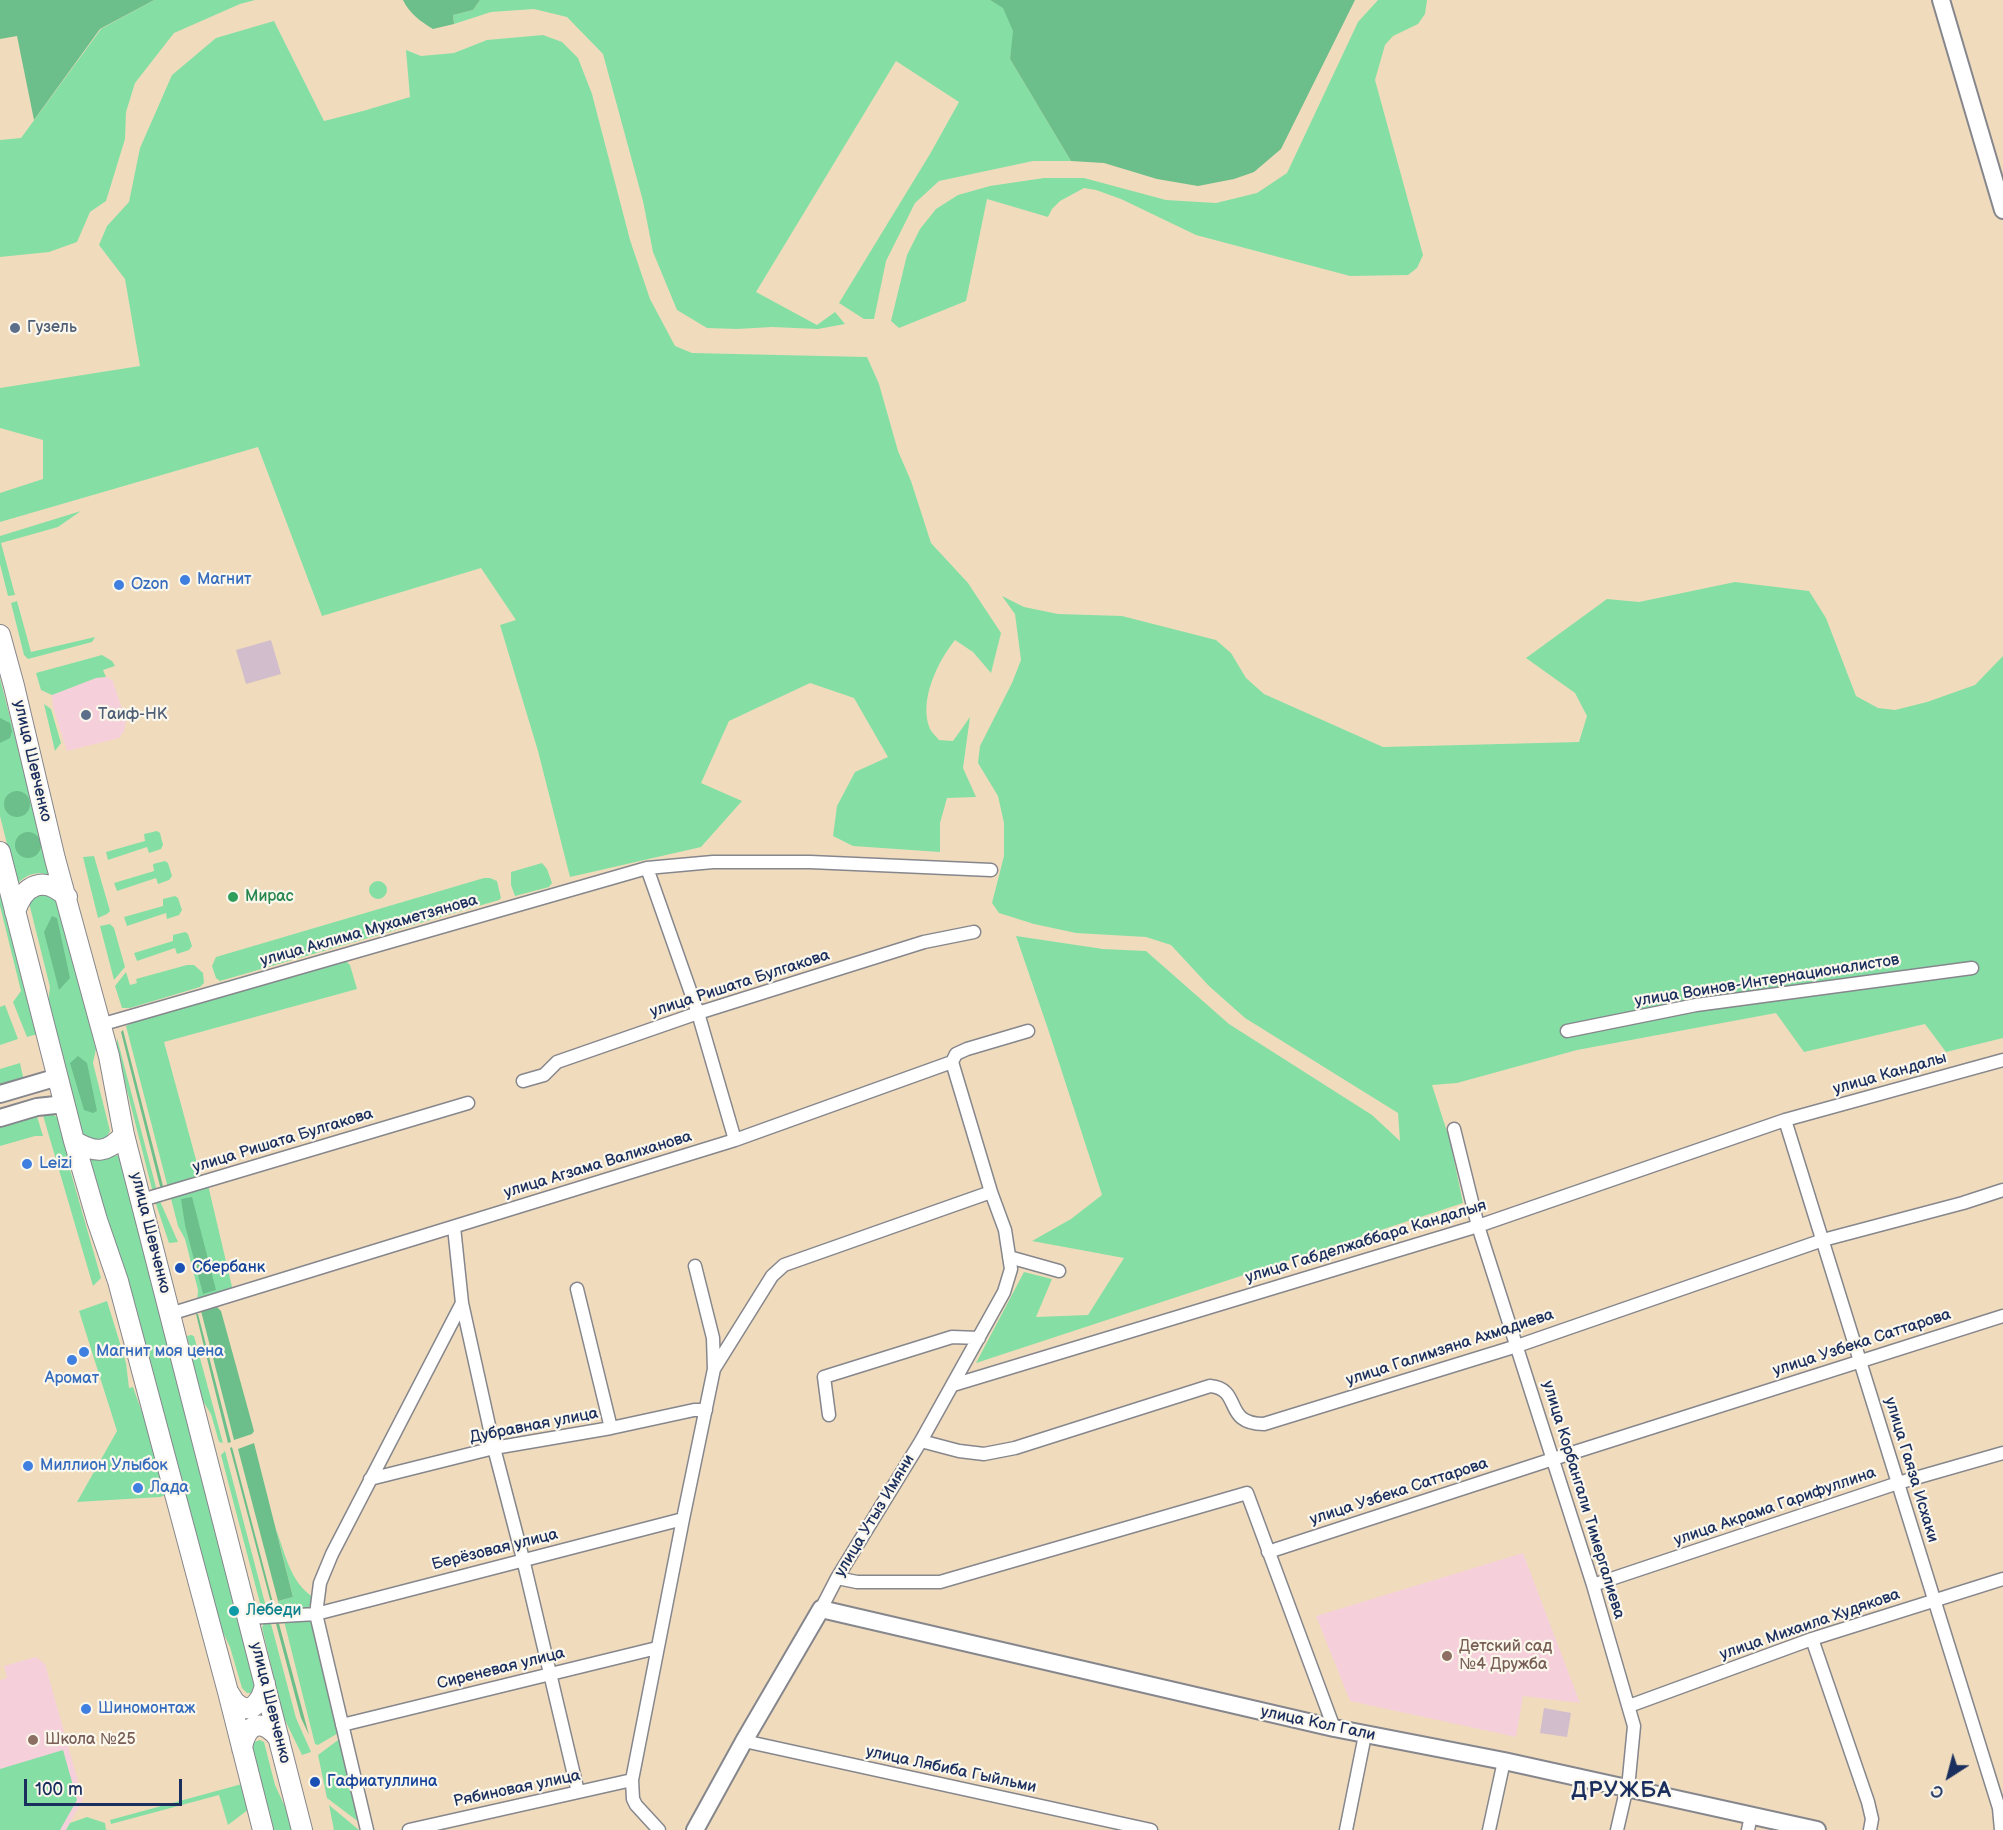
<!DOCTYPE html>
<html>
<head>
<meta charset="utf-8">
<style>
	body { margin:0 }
	#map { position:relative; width:2003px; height:1830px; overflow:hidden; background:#f0dcbc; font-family:"Balsamiq Sans",sans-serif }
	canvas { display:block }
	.north { position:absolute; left:1919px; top:1746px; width:60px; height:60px; -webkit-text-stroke:4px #fbf7ec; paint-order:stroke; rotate:216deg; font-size:16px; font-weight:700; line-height:24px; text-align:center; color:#1b2f5e }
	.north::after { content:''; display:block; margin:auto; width:21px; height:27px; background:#1b2f5e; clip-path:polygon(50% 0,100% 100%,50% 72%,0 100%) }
	.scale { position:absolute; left:24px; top:1779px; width:158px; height:27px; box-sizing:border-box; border:3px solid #1b2f5e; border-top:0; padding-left:8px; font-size:18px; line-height:21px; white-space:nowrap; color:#1b2f5e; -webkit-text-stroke:4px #fbf7ec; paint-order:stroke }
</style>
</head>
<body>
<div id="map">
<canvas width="2003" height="1830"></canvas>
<div class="north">С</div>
<div class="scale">100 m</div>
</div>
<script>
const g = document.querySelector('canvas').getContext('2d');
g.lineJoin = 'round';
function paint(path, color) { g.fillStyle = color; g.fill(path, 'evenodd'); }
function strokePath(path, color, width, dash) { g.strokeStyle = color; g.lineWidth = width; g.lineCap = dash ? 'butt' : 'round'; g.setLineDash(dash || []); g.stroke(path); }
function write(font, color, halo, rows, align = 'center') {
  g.font = font + ' "Balsamiq Sans",sans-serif'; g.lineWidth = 4.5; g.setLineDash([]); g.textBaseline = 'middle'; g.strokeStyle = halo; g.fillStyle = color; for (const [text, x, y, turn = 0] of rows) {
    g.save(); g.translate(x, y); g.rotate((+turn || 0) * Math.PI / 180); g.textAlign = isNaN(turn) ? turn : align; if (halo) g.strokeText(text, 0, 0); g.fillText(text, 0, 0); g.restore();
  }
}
paint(new Path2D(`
	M107,677L113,681L126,721L124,731L119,738L67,751L53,707L52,695L96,678Z
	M1523,1553L1580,1703L1523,1696L1516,1737L1350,1701L1316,1616Z
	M36,1657L45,1664L83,1799L66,1830H0V1680L7,1678L4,1666Z`), '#f5cfda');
paint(new Path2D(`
	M271,640L281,674L246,684L236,650Z
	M1544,1708L1571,1713L1567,1737L1540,1733Z`), '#d1bdcb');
paint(new Path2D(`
	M154,0H255L240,4L174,33L135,83L126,112L125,139L106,201L90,212L77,242L49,252L0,257V140L21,138L101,29Z
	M480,0H990L1003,7L1014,31L1010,59L1071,161H1033L939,181L915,203L886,261L874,319H864L839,303L930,154L959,102L896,61L756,292L817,325L835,312L845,324L818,329L772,327L737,329L707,328L677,310L653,252L643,201L603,54L567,17L534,9L491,12L454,24L453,15L473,10Z
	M1378,0H1427L1425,14L1418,24L1393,36L1385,45L1375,80L1423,255L1417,268L1408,275L1350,276L1196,235L1121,199L1096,190L1084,188L1060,201L1052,209L1048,217L987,199L966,301L899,328L891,321L907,255L920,229L936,209L958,195L990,186L1044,178H1084L1166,200L1216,203L1257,193L1287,173L1358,22Z
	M274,21L324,121L363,111L410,97L406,50L421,56L454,53L487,40L543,35L562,42L578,58L592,94L630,240L650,299L675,346L692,353L867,357L879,384L898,451L911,481L931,543L968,583L1001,633L991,673L973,652L955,640C938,661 918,701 930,729C932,733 936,736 939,740L953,741L970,717L963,768L976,797L947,798L940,823V852L853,846L833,836L837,806L855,772L888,757L854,698L810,683L729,721L701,783L742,801L701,847L570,877L538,751L500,625L516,620L481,568L322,616L258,447L0,522V493L43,479V440L0,428V388L140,366L125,279L99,245L107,226L129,202L140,148L172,75L216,38Z
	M81,511L58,527L1,543L15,595L8,596L0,564V536Z
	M1735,582L1809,591L1826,618L1856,696L1878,708L1895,710L1927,702L1975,685L2003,656V1038L1946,1052L1925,1024L1804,1052L1776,1013L1577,1050L1457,1083L1432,1085L1450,1141L1463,1203L976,1363L1024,1272L1052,1279L1036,1317L1088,1315L1124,1258L1032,1241L1071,1219L1102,1195L1048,1029L1016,936L1103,949L1146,951L1229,1024L1372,1115L1400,1141L1398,1113L1245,1018L1209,986L1171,945L1146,937L1076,933L1034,924L999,913L992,903L1004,856V823L998,796L978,763L980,746L1012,683L1021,660L1015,614L1002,596L1024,607L1058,614L1122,616L1216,640L1231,653L1246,678L1264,694L1383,747L1579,742L1587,716L1575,693L1526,658L1607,599L1639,602Z
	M17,601L31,652L95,637L92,642L28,659L24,655L11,603Z
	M102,655L112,661L115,666L103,670L106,677L96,678L52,695L41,690L36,673Z
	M0,678L50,875C36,871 27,874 17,884L0,816Z
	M44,704L51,709L61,743L55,751Z
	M157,831L160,833L163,845L161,849L149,853L147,847L108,860L106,852L145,841L144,834Z
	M94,856L110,911L107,914L98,918L83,857Z
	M165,861L168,863L172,876L169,880L158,884L156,878L117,891L114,883L154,871L153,864Z
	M542,863L547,869L552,883L549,887L515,896L511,885V872Z
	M0,872L41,1033L27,1037L13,1002L21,991L0,906Z
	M484,878H490L497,881L501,898L499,900L220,981L216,978L212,966L216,957Z
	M369 890a9 9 0 1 1 18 0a9 9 0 1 1-18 0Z
	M48,892L56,897L96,1049L93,1063L110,1131L104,1141L93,1142L82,1136L48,1004L50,987L29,903L36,893Z
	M175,896L178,898L182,910L179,915L167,919L166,913L127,926L124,917L163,906V899Z
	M110,924L114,928L125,967L114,980L100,926Z
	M185,932L188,934L192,946L189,950L177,954L175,948L137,961L134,953L173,941V935Z
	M346,961L350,965L357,989L164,1042L201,1178L168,1188L126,1026L134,1022Z
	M187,965H194L203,973L204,983L200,987L130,1008H122L115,986L126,972L130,985L137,983L136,979Z
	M5,1005L18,1039L0,1045V1007Z
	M117,1038L157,1191L152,1189L117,1051Z
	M20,1063L24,1081L0,1088V1069Z
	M42,1112C67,1113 70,1140 67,1159L101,1278L93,1286Z
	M36,1113L43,1136H35L0,1146V1124Z
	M119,1155L255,1687L251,1693H247L242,1688L230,1647L221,1628L88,1156L102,1159Z
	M208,1185L233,1291L197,1303L198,1290L185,1239L178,1226L170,1195Z
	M159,1199L178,1242L169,1243L155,1201Z
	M107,1301L126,1363L129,1388L133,1387L168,1485L166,1495L160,1497L77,1502L117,1431L79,1311Z
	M191,1335L194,1336L223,1443L219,1442L211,1414L201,1398L187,1336Z
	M225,1451L266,1607L260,1603L221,1455Z
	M276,1529C285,1553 290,1582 313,1597V1602L308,1608H279L278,1601L293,1597Z
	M310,1619L315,1623L340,1732L318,1745L315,1744L284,1621Z
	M270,1620L296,1718L311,1752L302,1755L283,1716L262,1627L266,1621Z
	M342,1737L364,1826L327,1798L318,1755Z
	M260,1740L264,1742L275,1785L287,1811L292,1830H274L252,1746L254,1742Z
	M63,1750L77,1800L60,1830H0V1769Z
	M242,1784L249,1809L228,1825L219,1795L111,1824L110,1820Z
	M329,1805L359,1830H334Z
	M87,1817L105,1823L106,1830H66L70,1823Z`), '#85dfa5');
paint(new Path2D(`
	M0,0H154L100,29L34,120L17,36L0,39Z
	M403,0H480L473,10L453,15L454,24L433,29C421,22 409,13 403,0Z
	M990,0H1355L1281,149L1254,172L1234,179L1198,186L1157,179L1104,163L1071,161L1010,59L1013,31L1003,8Z
	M0,718L10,723L12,731L10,738L0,743Z
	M4 804a13 13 0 1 1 26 0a13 13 0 1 1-26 0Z
	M15 845a13 13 0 1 1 26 0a13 13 0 1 1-26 0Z
	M52,916L57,918L70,978L59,990L44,932Z
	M123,1030L164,1190H161L121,1032Z
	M78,1056L87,1063L97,1111L93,1113L84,1110L70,1063Z
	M192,1197L216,1290L203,1294L185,1225L181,1199Z
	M217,1307L221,1311L254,1431L252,1434L234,1440L201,1311Z
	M196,1314H198L231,1442L228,1443Z
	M254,1443L293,1597L278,1601L238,1449Z
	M232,1447L273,1603H271L230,1448Z
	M275,1620H278L309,1735L301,1718Z`), '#6cbe8a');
const street = new Path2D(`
	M647,868L698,1013L735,1140
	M100,1025L647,868L713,862H810L991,870
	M1567,1031L1696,1005L1972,968
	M523,1081L544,1075L557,1062L698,1013L924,942L974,932
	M1785,1120L1999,1808L2001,1830
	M1454,1129L1478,1226L1593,1585L1634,1726L1629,1778L1617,1830
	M142,1200L468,1103
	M1009,1257L1059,1271
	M577,1289L611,1428
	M462,1303L494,1448L523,1559L578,1792
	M170,1314L735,1140L952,1062L956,1054L967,1049L1028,1031
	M714,1369L772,1276L784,1265L991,1192L952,1062
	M953,1385L1478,1226L1785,1120L2003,1060
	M829,1415L824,1377L952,1337L979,1338
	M921,1441L959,1451L984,1454L1015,1448L1210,1386C1243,1389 1222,1424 1264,1424L1517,1346L1823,1240L1963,1203L2003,1190
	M370,1479L494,1448L611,1428L694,1410H706
	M1268,1552L1553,1459L2003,1316
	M837,1578L857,1582H940L1247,1493L1334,1728
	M1593,1585L1898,1483L2003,1453
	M821,1609L837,1578L921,1441L1004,1292L1011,1269L1005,1230L991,1192
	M248,1618L316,1614L683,1519
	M1812,1639L1868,1802L1872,1819L1870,1830
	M1629,1706L1812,1639L2003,1579
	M342,1725L657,1648
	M744,1741L1151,1830
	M367,1830L316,1614L320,1583L332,1554L462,1303L454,1227
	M409,1830L632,1780
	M659,1830L636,1805L633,1799L632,1780L683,1519L714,1369L713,1338L695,1266
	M1346,1830L1365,1735
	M1489,1830L1504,1761
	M1748,1830L1751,1816`);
const secondary = new Path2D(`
	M1941,0L2003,210
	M0,1094L58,1077
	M0,1118L37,1107L65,1104
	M695,1830L744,1741L821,1609L1334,1728L1504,1761L1817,1830`);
const primary = new Path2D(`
	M0,635L14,686L55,859L109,1056L124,1135L302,1830
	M0,852L74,1141L97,1220L118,1281L228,1692L263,1830
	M15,912C24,884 44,875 67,897
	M74,1141C96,1154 107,1153 124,1135
	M228,1692C231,1695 233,1702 237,1704C253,1717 263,1697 265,1684
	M242,1748C246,1722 264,1718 279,1739`);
strokePath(street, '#86868d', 15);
strokePath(secondary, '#86868d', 20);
strokePath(primary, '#86868d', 22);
strokePath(street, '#fff', 12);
strokePath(secondary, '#fff', 16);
strokePath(primary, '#fff', 20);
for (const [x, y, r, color] of [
	[15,328,6,"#5c6f8a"],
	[185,580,6,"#3f7fe0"],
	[119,585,6,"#3f7fe0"],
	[86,715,6,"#5c6f8a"],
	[233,897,6,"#2e9e5b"],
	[27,1164,6,"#3f7fe0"],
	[180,1268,6,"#1a4fb4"],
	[84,1352,6,"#3f7fe0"],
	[72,1360,6,"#3f7fe0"],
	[28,1466,6,"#3f7fe0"],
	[138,1488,6,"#3f7fe0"],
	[234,1611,6,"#0f9aa8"],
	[1447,1656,6,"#8d6e63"],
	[86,1709,6,"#3f7fe0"],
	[33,1740,6,"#8d6e63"],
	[315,1782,6,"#1a4fb4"]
]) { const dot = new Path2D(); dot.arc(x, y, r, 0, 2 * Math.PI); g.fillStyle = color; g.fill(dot); strokePath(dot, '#fbf7ec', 2); }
write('16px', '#4e5e75', '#fbf7ec', [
	["Гузель",27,328],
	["Таиф-НК",98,715]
], 'left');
write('16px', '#366cbe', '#fbf7ec', [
	["Магнит",197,580],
	["Ozon",131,585],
	["Leizi",39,1164],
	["Магнит моя цена",96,1352],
	["Аромат",72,1379,"center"],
	["Миллион Улыбок",40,1466],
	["Лада",150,1488],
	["Шиномонтаж",98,1709]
], 'left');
write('16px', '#1b2f5e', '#fbf7ec', [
	["улица Шевченко",32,761,77],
	["улица Аклима Мухаметзянова",369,931,-16],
	["улица Воинов-Интернационалистов",1767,981,-9],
	["улица Ришата Булгакова",740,984,-18],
	["улица Кандалы",1890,1074,-16],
	["улица Ришата Булгакова",283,1141,-17],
	["улица Агзама Валиханова",598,1165,-17],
	["улица Шевченко",150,1233,76],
	["улица Габделжаббара Кандалыя",1366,1242,-17],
	["улица Узбека Саттарова",1862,1343,-18],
	["улица Галимзяна Ахмадиева",1450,1348,-18],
	["Дубравная улица",534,1426,-11],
	["улица Гаяза Исхаки",1911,1470,73],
	["улица Узбека Саттарова",1399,1492,-18],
	["улица Корбангали Тимергалиева",1583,1500,73],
	["улица Акрама Гарифуллина",1775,1507,-19],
	["улица Утыз Имяни",875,1516,-59],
	["Берёзовая улица",495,1550,-14],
	["улица Михаила Худякова",1810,1625,-19],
	["Сиреневая улица",501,1669,-14],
	["улица Шевченко",270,1703,76],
	["улица Кол Гали",1318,1724,12],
	["улица Лябиба Гыйльми",951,1770,12],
	["Рябиновая улица",517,1789,-12]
]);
write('16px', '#27864d', '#fbf7ec', [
	["Мирас",245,897]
], 'left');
write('16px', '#164399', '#fbf7ec', [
	["Сбербанк",192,1268],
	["Гафиатуллина",327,1782]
], 'left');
write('16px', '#0d838f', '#fbf7ec', [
	["Лебеди",246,1611]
], 'left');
write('16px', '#785e54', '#fbf7ec', [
	["Детский сад",1459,1647],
	["№4 Дружба",1459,1665],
	["Школа №25",45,1740]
], 'left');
g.letterSpacing = '1.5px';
write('bold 22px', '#1b2f5e', '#fbf7ec', [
	["ДРУЖБА",1622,1791]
]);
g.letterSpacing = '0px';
</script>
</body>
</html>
